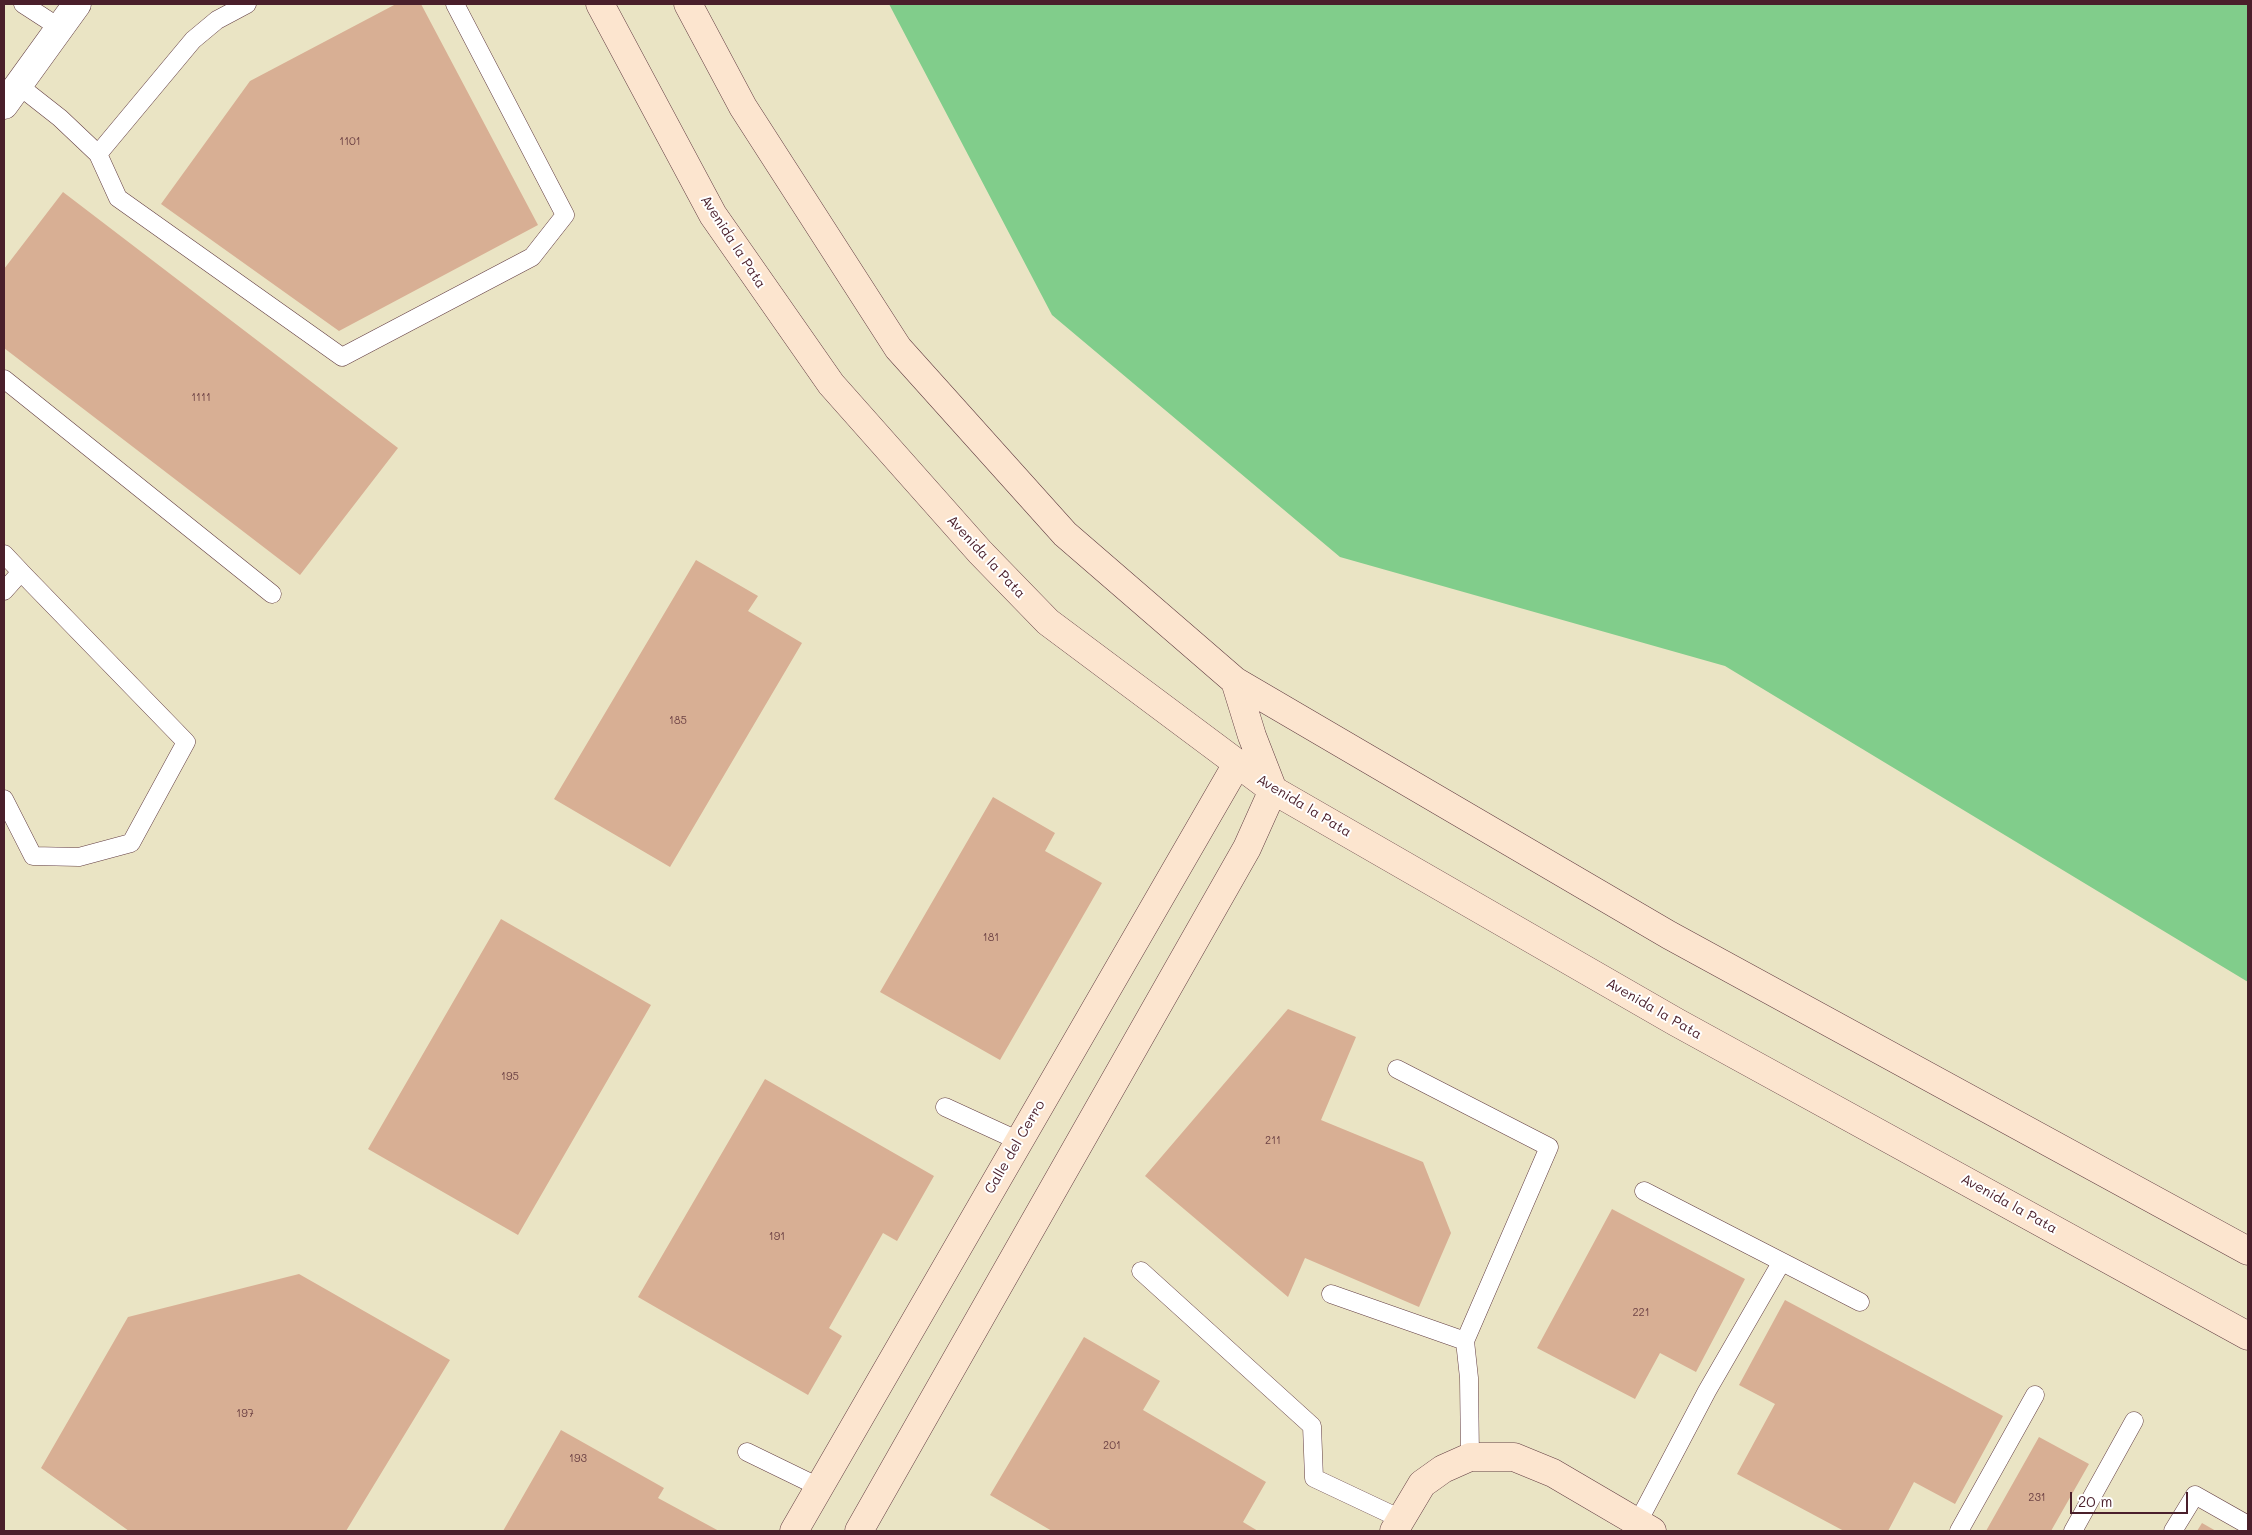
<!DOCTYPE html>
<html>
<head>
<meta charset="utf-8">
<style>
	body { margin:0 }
	#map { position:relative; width:2252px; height:1535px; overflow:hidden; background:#eae4c4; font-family:Mali,sans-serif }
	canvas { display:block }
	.frame { position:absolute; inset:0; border:5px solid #4a1f2b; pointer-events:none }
	.scale { position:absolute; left:2070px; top:1492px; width:118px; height:22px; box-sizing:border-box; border:2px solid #4a1f2b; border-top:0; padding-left:6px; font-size:15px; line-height:18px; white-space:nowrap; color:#4a1f2b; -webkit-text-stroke:4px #fff; paint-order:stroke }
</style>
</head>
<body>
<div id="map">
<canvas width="2252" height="1535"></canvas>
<div class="frame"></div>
<div class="scale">20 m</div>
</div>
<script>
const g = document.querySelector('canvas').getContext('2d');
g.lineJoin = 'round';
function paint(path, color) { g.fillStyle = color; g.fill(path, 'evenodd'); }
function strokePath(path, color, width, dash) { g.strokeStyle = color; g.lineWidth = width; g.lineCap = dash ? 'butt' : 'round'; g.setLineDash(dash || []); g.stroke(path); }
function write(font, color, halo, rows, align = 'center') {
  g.font = font + ' Mali,sans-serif'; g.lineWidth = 4; g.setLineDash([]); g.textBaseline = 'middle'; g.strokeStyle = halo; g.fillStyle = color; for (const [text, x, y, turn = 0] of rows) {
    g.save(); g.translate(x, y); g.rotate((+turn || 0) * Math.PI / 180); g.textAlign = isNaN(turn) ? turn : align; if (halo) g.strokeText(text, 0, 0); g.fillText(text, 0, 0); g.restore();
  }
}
paint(new Path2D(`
	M889,4H2248V982L1725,666L1340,557L1052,315Z`), '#81cd8b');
paint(new Path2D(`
	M396,4H421L538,225L339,331L161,204L250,81Z
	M63,192L398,448L300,575L4,348V269Z
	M696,560L758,596L748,611L802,643L670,867L554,799Z
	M993,797L1055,833L1045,851L1102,883L1000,1060L880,992Z
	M501,919L651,1005L518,1235L368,1149Z
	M1288,1009L1356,1037L1321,1120L1423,1162L1451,1233L1419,1307L1305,1258L1288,1297L1145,1176Z
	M765,1079L934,1176L897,1241L883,1233L829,1328L842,1336L808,1395L638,1297Z
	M1612,1209L1745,1279L1696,1372L1660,1353L1635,1399L1537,1348Z
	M299,1274L450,1360L346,1531H129L41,1468L128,1317Z
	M1785,1300L2003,1416L1955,1504L1914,1482L1888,1531H1844L1737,1474L1775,1404L1739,1385Z
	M1084,1337L1160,1381L1143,1410L1266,1482L1243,1522L1258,1531H1052L990,1495Z
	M561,1430L664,1488L658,1498L719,1531H503Z
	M2039,1437L2089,1464L2051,1531H1986Z
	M2202,1523L2216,1531H2197Z`), '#d8af94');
const lane = new Path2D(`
	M23,4L60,28
	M18,85L60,118L98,154L118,198L342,357L532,257L565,215L455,4
	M98,154L193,40L217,20L247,4
	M4,379L272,594
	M4,554L21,572L4,591
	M4,799L33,856L79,857L131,843L186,742L21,572
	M1397,1069L1549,1147L1465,1341L1469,1378L1470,1457
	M945,1107L1019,1141
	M1644,1191L1860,1302
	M1141,1271L1312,1426L1314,1478L1401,1519
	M1331,1294L1465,1341
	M747,1452L819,1487
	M1638,1522L1707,1391L1781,1263
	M1959,1531L2035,1395
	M2073,1531L2134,1421
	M2173,1531L2195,1495L2248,1525`);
const street = new Path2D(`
	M4,105L77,4`);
const secondary = new Path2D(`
	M600,4L713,215L831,384L980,552L1048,622L1273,790L1676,1022L2248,1336
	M688,4L743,107L898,348L1065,534L1235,681L1669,935L2248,1251
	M1235,681L1252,736L1273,790
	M794,1531L1237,764
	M859,1531L1247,848L1273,790
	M1394,1531L1422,1484L1443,1469L1470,1457H1514L1553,1473L1652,1531`);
strokePath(lane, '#623d42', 19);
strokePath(street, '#623d42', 29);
strokePath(secondary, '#623d42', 29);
strokePath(lane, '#fff', 18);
strokePath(street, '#fff', 28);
strokePath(secondary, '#fce5cf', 28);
write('11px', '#6e4345', null, [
	["1101",350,142],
	["1111",201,398],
	["185",678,721],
	["181",991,938],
	["195",510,1077],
	["211",1273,1141],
	["191",777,1237],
	["221",1641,1313],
	["197",245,1414],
	["201",1112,1446],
	["193",578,1459],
	["231",2037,1498]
]);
write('14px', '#4a1f2b', '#fff', [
	["Avenida la Pata",733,242,57],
	["Avenida la Pata",986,557,47],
	["Avenida la Pata",1304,806,31],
	["Avenida la Pata",1654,1009,30],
	["Calle del Cerro",1015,1147,-60],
	["Avenida la Pata",2009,1204,29]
]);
</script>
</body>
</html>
